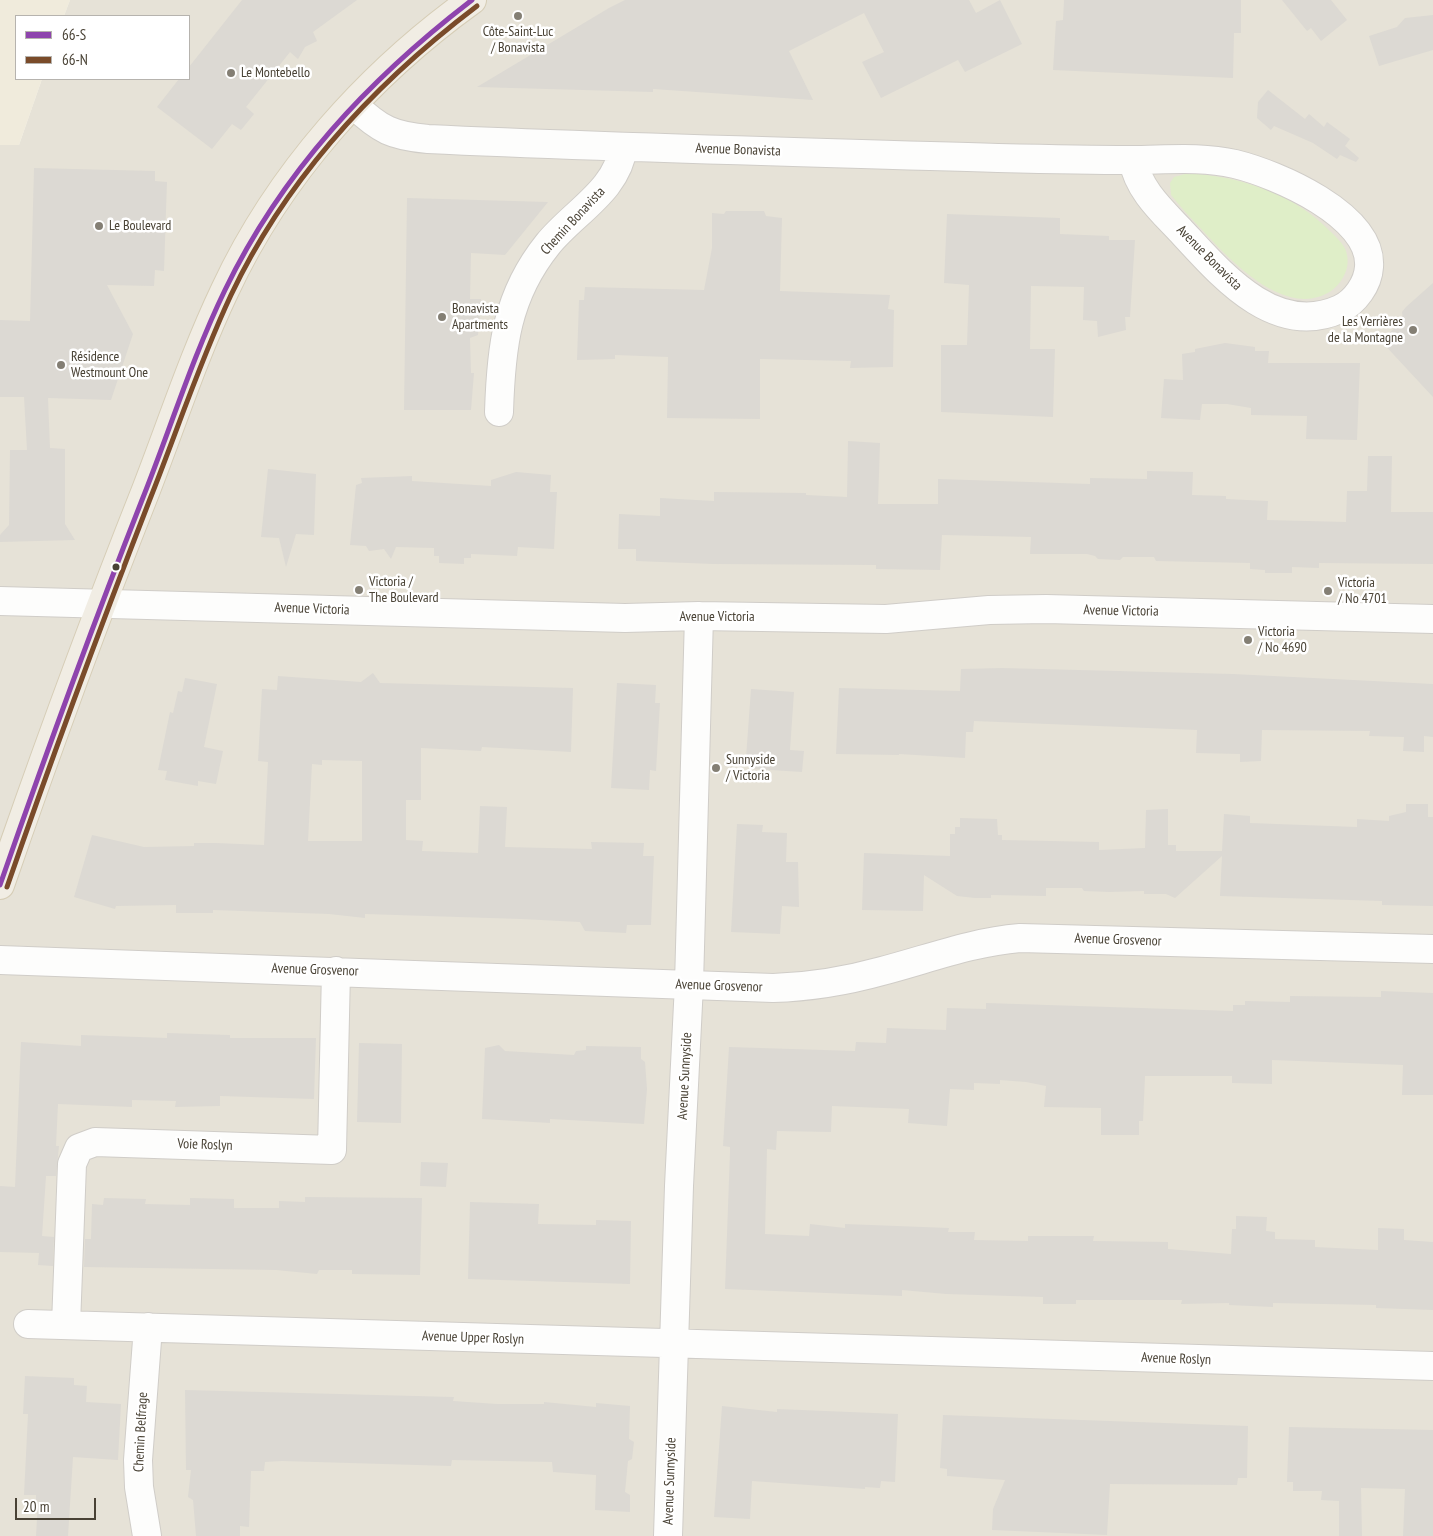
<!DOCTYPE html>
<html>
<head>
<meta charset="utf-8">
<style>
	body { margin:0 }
	#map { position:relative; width:1433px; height:1536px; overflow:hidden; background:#f2f0ea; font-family:"PT Sans Narrow",sans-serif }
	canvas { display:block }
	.legend { position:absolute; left:15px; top:15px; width:175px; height:65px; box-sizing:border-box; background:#fff; border:1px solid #b6b3ae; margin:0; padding:6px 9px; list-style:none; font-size:15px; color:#494235 }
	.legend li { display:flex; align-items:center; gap:10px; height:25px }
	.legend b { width:25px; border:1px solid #b6b3ae }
	.scale { position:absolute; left:15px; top:1498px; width:81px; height:22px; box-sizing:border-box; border:2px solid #494235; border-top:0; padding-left:6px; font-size:15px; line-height:18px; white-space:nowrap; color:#494235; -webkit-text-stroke:4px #fff; paint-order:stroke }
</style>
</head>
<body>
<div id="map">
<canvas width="1433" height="1536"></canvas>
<ul class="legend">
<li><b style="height:6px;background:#8e44ad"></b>66-S</li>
<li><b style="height:6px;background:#7a4b2a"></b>66-N</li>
</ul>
<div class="scale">20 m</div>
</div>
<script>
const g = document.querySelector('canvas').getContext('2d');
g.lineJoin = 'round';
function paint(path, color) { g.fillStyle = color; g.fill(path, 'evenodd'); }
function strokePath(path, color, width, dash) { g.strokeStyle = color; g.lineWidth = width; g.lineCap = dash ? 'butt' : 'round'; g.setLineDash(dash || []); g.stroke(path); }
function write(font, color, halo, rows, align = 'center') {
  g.font = font + ' "PT Sans Narrow",sans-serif'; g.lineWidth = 5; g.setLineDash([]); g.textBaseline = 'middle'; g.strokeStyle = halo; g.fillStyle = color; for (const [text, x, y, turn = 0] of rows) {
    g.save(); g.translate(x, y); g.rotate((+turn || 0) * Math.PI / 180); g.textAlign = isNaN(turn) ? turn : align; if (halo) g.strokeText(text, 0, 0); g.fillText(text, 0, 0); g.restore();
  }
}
paint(new Path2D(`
	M70,0H1433V1536H0V145H19L42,79H189V16H64Z`), '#e6e2d7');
paint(new Path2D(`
	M0,0H70L64,16H16V79H42L19,145H0Z`), '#f0ebdc');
paint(new Path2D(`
	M1189,173C1242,177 1295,194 1332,233C1338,239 1346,246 1347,255C1350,269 1342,283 1331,291C1286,320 1232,262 1204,232C1193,220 1181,208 1171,195L1170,183L1174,177Z`), '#dfeec8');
paint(new Path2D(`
	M242,0H357L313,32L317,41L305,47L298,59L290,52L246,107L254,114L241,130L232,124L212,149L157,107L179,79H189V67Z
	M625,0H969L976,13L1000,0L1022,44L965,72L958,60L881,98L862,62L884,52L864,13L789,51L813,100L653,89V92L477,87L609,8Z
	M1064,0H1241V33H1234L1233,78L1053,70L1056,21L1063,20Z
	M1282,0H1331L1347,20L1321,41L1311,28L1307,31Z
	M1433,15V50L1379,66L1369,36L1397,27L1405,18Z
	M1268,90L1305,119L1309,114L1324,127L1327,122L1350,139L1345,146L1359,158L1356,162L1340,155L1337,159L1313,143L1274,126L1271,130L1257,118L1258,102Z
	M34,168L155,171V181L167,182L164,271L155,270L154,286L107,285L133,334L111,400L48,398L50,448L65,449V524L75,540L0,542V535L9,525L10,450H27L24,397H0V320L30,321Z
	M407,198L548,202L505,255L471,253L470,299H481L478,335L470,338L471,373H474L471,410H404Z
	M726,211H764L766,216L782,218L780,291L890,295L888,309L894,310L893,367L850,368L851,361L760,359V419L667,418L668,357L615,355V359L577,360L579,300H584L585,287L704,290L712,248V213L724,214Z
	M947,214L1060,218V234L1109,236V240H1135L1130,317H1125L1126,330L1098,337L1097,321L1083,320L1084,287L1031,286L1030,349H1055L1053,417L941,412V345H967L969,285L944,283Z
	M1433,283V397L1381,341L1403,320L1402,312L1406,307Z
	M1225,343L1255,347V351H1269L1268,363H1360L1357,440L1306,439L1307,416L1251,415V408L1227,404H1202L1200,420L1161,418L1164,379L1183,380L1182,354L1195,352V349Z
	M848,441L880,443L878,504H938V479L1090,484V478L1147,479V471L1193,472L1192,495L1226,496V499L1268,501L1267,520L1346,522L1347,491H1367L1368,456H1392L1391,512H1433V564L1319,563V568L1292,567V573H1265V570L1250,569V563L1156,561L1154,557H1123L1120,560L1098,559L1095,556L1087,554H1030L1031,537L942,535L940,570L876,569V565L713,564L636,561V549H618L619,514L660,516V498L714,501V492L806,493V495L847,497Z
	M268,469L316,474L314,535L296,534L286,567L279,538L261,537Z
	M516,472L551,475L550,492H557L554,549L518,547L517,556L471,554V558H464V564L439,563V556H434V548L396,547L391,559L384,549L369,551L366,546L350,545L356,485L362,483L361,478L412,476V481L491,486V480Z
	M1002,668L1233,674L1433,684V737L1424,736V752L1403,751L1404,737L1369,736L1370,731L1262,730L1261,761L1240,762V754L1196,753L1197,730L974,721L973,732H966L965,758L899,754V755L836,754L839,688L960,691L961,669Z
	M373,673L380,683L573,688L571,752L482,747L481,751L421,748V800H406V840L423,841L422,851L478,853L480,806L507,807L505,847L592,849L591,842L644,843L643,856H654L651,925H627L626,933L585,931L580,922L521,919L365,914V918L329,914L213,910V913H176V905L116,906L115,909L74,897L92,835L144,847L194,846V843H216L264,845L268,762L258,761L262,689L277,690L278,676L361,682ZM322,760L362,761V841H308L312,764L322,765Z
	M185,678L217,684L204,747L223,751L216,784L198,781V786L165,780L167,771L158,770L170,712L173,713L178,691L182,692Z
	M617,683L656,685L655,703H660L656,771L650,770L649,790L611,788Z
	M751,689L794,692L790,750L804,751L802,772L755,769L756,759L746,758Z
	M1406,804H1428V817H1433V906L1382,905V901L1220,896L1222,856L1175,898L1166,894H1144V891L1109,892L1084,891L1082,888H1046V896L991,895V898H975L957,896L924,875L923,911L862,910L864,853L950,856V834H955V827H960V818L997,819L998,835H1002V840L1099,842V850L1145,848L1146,810L1168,809V845H1176V851H1222L1224,814L1250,816V823L1357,827V819L1389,821V816L1406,812Z
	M737,824L763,825L762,832L787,833L786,862H798L799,907L782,906L780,934L731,932Z
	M1381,991L1433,993V1095H1402L1403,1065L1272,1060V1084L1232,1083V1076H1145L1143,1121H1139V1135H1101V1108L1044,1107L1046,1086L1026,1082L1000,1080V1084L974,1083V1090L950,1089L947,1126L908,1123L909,1109L832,1106L831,1132L777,1131L776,1150L767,1149L765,1234L809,1236L810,1224L845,1228V1224L949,1228L948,1232H975L974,1240L1028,1241V1236H1094L1093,1241L1168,1242V1249L1231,1254L1232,1229H1236V1216L1267,1217L1266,1231L1275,1232V1239L1315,1240V1247L1378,1250V1228L1404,1229V1240L1433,1242V1310L1376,1308V1305L1273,1303V1307L1229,1305V1303L1181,1304L1182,1300H1076V1304H1043V1297L946,1294L902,1290V1296L725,1289L730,1152V1147L723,1146L729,1047L855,1051L856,1042L886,1043L887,1028L946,1030L947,1008L986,1009V1003L1233,1011V1005H1245V1001L1290,1002V996L1381,997Z
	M167,1033L230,1035V1038H316L314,1099L220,1096V1106L175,1107L176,1101L132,1100V1107L58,1104L56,1146H59L56,1176H46L42,1236L54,1237L53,1266L38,1265L39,1253L0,1252V1186L15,1187L21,1042L81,1046V1035L167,1038Z
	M359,1043L402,1044L401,1123L357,1122Z
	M499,1045L505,1051L574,1055L576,1051L586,1050V1046L641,1047V1059L645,1062L647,1089L644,1124L550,1119V1123L482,1119L485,1048Z
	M421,1162L448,1163L446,1187L420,1186Z
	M305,1197L422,1198L420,1275L352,1274V1270H319L317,1274L276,1270L84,1267L85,1239H91L92,1204L103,1205L104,1198L146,1199L145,1204L190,1205V1198L234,1199V1208H279V1201L305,1202Z
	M470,1202L539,1204L538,1224L596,1225V1220L631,1221L630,1284L468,1279Z
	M25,1376L74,1378V1385L87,1386L86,1402L121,1404L118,1460L73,1457L68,1536H36L38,1501L36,1500V1495H24L28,1414H23Z
	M185,1390L454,1397L453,1401L497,1404H544V1402L596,1407V1403L630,1406L629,1439L634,1442L632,1459L628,1461L625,1492L630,1495V1512L595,1510L596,1475L553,1472L552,1462L452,1460L451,1466L282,1461L265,1462L264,1471H251L249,1527L240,1526V1536H196L193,1500L188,1497L191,1470H186Z
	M722,1406L777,1412V1409L898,1414L895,1482L881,1481L880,1488L865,1487V1489L752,1481L750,1519L714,1517Z
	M943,1415L1248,1426L1247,1478H1238L1237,1485L1110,1484L1107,1535L992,1530L993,1509L1005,1480L947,1476V1469L940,1468Z
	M1289,1427L1433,1430V1536H1403L1405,1489L1361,1488L1362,1536H1339V1501L1321,1500L1322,1491H1293V1482H1287Z`), '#dcd9d3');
const minor = new Path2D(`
	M354,105C380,130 393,136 428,139C618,148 808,152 998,158C1042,159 1086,160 1130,160C1166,160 1200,156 1235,164C1276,174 1373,215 1369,267C1368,284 1355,302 1340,309C1274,339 1220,273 1180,230C1161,210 1138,189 1133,160
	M499,412C501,348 506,296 548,244C574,212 618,190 623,147
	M0,601L625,618L699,616L886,619L989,610L1046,609L1433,619
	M0,960L773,988C810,987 846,981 882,971C928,959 972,942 1020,938L1433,949
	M28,1324L1433,1366
	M66,1325L72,1164L79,1148L95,1142L332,1150L336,971
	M147,1536L139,1487L138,1460L148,1327
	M668,1536L679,1186L689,984L699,616`);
const major = new Path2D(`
	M0,885C46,752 94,621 146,490C172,423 194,355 225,290C279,174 369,74 472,0`);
strokePath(minor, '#d0cdc8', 30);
strokePath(major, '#d6cdb6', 30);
strokePath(minor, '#fdfdfc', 28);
strokePath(major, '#f1ede4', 28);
strokePath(new Path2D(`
	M0,885C45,756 92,627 142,500C170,430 192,358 225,290C282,172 369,79 472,0`), '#8e44ad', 5);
strokePath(new Path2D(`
	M7,887C52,757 100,628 150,499C177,431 200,361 231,295C287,177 374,84 477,6`), '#7a4b2a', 5);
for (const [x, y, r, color] of [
	[518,16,5,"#847f74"],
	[231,73,5,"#847f74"],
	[99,226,5,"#847f74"],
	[442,317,5,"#847f74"],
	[1413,330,5,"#847f74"],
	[61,365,5,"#847f74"],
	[116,567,4.5,"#494235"],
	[359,590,5,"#847f74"],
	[1328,591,5,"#847f74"],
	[1248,640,5,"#847f74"],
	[716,768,5,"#847f74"]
]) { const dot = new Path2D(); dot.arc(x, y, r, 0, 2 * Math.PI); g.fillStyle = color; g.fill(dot); strokePath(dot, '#fff', 2); }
write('14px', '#494235', '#fff', [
	["Côte-Saint-Luc",518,32,"center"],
	["/ Bonavista",518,48,"center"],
	["Le Montebello",241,73],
	["Le Boulevard",109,226],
	["Bonavista",452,309],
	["Apartments",452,325],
	["Les Verrières",1403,322,"right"],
	["de la Montagne",1403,338,"right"],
	["Résidence",71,357],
	["Westmount One",71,373],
	["Victoria /",369,582],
	["The Boulevard",369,598],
	["Victoria",1338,583],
	["/ No 4701",1338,599],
	["Victoria",1258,632],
	["/ No 4690",1258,648],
	["Sunnyside",726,760],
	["/ Victoria",726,776]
], 'left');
write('14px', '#494235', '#fff', [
	["Avenue Bonavista",738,150,2],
	["Chemin Bonavista",573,221,-47],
	["Avenue Bonavista",1209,258,45],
	["Avenue Victoria",312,609,2],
	["Avenue Victoria",1121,611,1],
	["Avenue Victoria",717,617],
	["Avenue Grosvenor",1118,940,2],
	["Avenue Grosvenor",315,970,2],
	["Avenue Grosvenor",719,986,2],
	["Avenue Sunnyside",685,1076,-87],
	["Voie Roslyn",205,1145,2],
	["Avenue Upper Roslyn",473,1338,2],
	["Avenue Roslyn",1176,1359,2],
	["Chemin Belfrage",141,1432,-87],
	["Avenue Sunnyside",670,1481,-88]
]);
</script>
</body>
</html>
